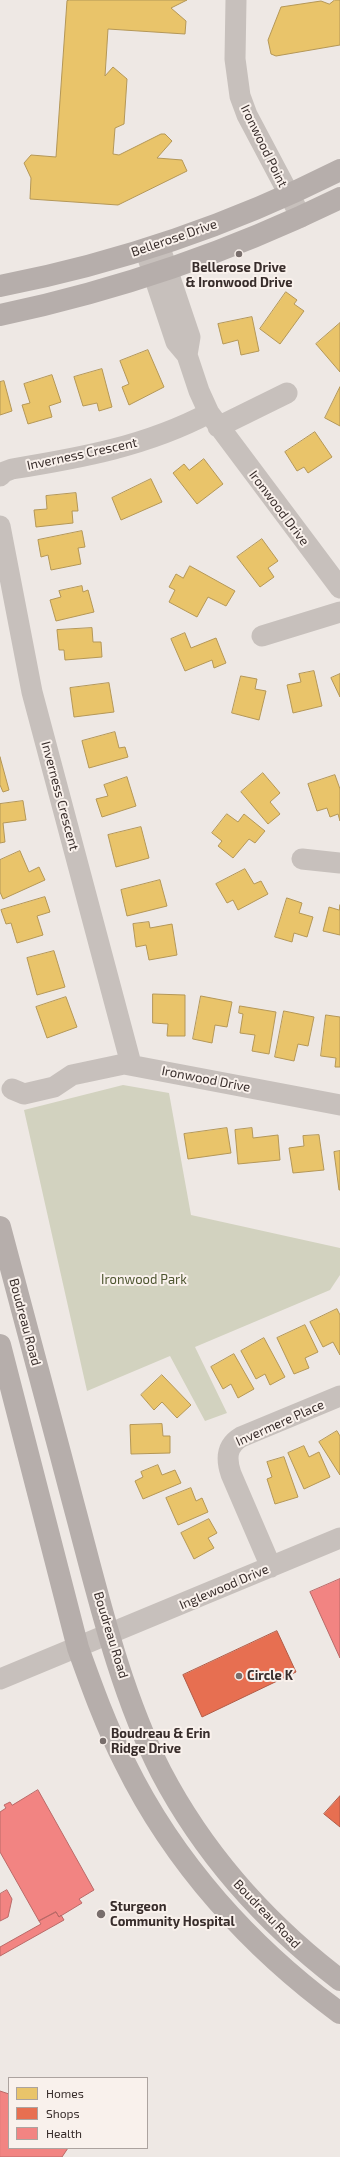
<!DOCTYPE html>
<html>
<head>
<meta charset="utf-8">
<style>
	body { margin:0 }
	#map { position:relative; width:340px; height:2157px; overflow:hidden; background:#eee8e4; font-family:"Exo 2",sans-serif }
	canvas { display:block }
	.legend { position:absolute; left:8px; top:2077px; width:140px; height:72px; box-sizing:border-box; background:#f9f1ec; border:1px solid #aca39f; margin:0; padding:5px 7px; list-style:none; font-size:12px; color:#382d2b }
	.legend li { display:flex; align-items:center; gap:8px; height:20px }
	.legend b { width:20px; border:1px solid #aca39f }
</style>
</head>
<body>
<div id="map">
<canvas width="340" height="2157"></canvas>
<ul class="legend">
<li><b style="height:11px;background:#e9c46a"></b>Homes</li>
<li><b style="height:11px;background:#e76f51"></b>Shops</li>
<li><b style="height:11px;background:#f28482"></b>Health</li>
</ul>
</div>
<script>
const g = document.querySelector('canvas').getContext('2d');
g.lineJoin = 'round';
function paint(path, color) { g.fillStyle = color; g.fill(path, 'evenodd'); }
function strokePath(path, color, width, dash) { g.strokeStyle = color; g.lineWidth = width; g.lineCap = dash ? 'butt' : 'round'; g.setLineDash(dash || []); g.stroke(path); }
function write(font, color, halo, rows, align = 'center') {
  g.font = font + ' "Exo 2",sans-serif'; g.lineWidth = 4; g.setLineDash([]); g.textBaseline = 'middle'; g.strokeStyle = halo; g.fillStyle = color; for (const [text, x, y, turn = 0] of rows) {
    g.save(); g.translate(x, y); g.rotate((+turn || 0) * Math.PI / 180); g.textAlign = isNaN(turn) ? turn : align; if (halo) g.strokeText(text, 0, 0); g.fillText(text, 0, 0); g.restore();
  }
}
paint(new Path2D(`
	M123,1085L169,1093L191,1215L340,1248V1275L330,1290L195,1347L227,1413L205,1421L170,1356L87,1391L24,1110Z`), '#d2d2bf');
const homes = new Path2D(`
	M70,0H187L171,8L186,21L185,34L108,29L105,76L113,67L127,79L124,124L115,128L113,154L119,155L161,134H165L172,141L157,158L182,160L187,171L118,205L30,199L31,178L24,163L31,155L56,157L67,1Z
	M335,0H340V45L276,56L271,54L268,40L281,7L321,1L329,4Z
	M286,292L297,300L294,304L304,311L280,344L260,329Z
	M252,317L259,351L241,355L238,340L223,344L218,324Z
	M340,323V372L316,344Z
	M148,350L164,387L129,405L122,387L129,384L120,361Z
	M102,369L112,407L99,411L97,403L83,406L74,377Z
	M52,375L61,402L49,406L52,417L28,424L22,405L30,403L24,384Z
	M4,381L12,411L0,415V382Z
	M340,387V426L325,418Z
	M315,432L332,457L308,473L304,467L297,471L285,452Z
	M204,459L223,484L197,504L173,473L184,464L189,470Z
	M151,479L162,502L121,520L112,498Z
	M76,493L78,511H72L73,523L36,527L34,510L47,509L46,496Z
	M82,531L85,547L78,548L81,564L51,570L48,555L41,557L38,540Z
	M262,539L278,561L268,568L274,577L260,587L237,557Z
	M190,566L235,591L226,606L208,597L197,617L169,602L175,590L169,587L176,574L183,578Z
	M82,586L83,592L88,590L94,612L56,621L50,600L61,597L59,591Z
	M92,628L93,642H101L102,657L65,660L64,650H59L57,630Z
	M185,633L191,648L216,638L226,663L214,668L212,660L185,671L171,639Z
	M314,671L322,706L293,713L287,685L301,682L299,674Z
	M340,674V697L331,678Z
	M241,676L257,679L255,689L266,691L259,720L232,713Z
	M109,683L114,712L74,717L70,688Z
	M115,732L119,748L125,747L128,757L89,768L82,741Z
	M0,757L9,790L3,792L0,785Z
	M263,773L280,793L270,802L280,814L268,824L241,792Z
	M335,775L340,789V821L338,814L330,817L327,808L317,811L308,784Z
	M127,777L136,806L102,817L96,799L108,796L104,785Z
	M23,801L26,820L3,823L5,842L0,843V804Z
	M227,814L238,822L244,814L265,831L255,843L249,839L233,858L218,846L222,841L212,833Z
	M141,827L149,858L116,867L108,835Z
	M20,851L29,872L39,867L45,880L3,899L0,892V860Z
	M245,869L254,884L261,881L268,894L238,910L233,900L227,903L216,884Z
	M160,880L167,906L127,916L121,890Z
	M45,897L50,912L37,916L43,935L17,943L11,923L6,924L1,910Z
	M287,898L302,903L299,913L313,917L307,937L294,933L292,942L275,937Z
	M340,905V935L323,931L329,907L339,910Z
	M149,922L150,928L172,924L177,955L149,960L146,945L136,947L133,924Z
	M54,951L65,987L37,995L27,958Z
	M153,994L185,995V1036H167L168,1024L153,1023Z
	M201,996L232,1002L227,1027L215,1025L212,1043L193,1039Z
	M66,997L77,1027L47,1038L36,1007Z
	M240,1006L276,1012L269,1054L252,1051L255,1035L240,1033L243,1014L239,1013Z
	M284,1011L314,1017L308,1046L298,1044L294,1061L275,1057Z
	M326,1015L340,1017V1067H335L336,1058L321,1056Z
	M227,1128L231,1153L188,1159L184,1134Z
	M252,1128L253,1138L278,1135L280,1160L238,1164L235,1130Z
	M319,1135L324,1170L293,1173L289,1148L304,1146L303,1136Z
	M340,1151V1190H339L334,1152Z
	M337,1309L340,1315V1355L333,1342L323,1347L310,1322Z
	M305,1325L318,1352L305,1358L309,1368L294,1374L277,1338Z
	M264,1338L285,1377L270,1385L265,1374L256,1379L241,1351Z
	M234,1354L254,1389L238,1398L231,1384L223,1389L211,1367Z
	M162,1375L191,1405L177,1418L162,1402L154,1410L141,1395Z
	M162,1424L163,1436H170V1453L131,1454L130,1425Z
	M337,1431L340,1436V1475L319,1442Z
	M304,1446L309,1457L319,1452L330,1477L304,1489L288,1453Z
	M284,1457L298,1497L275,1504L267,1479L272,1477L267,1462Z
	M158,1465L162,1475L175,1470L181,1483L143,1499L135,1481L143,1477L141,1472Z
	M191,1488L196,1501L202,1498L208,1512L178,1525L166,1498Z
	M209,1519L217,1533L208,1538L214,1548L194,1559L181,1533Z`);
paint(homes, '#e9c46a');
strokePath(homes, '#b49757', 1);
const shops = new Path2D(`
	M277,1631L296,1672L202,1717L183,1675Z
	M340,1796V1827L324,1814Z`);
paint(shops, '#e76f51');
strokePath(shops, '#b25b46', 1);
const health = new Path2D(`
	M340,1579V1658L310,1592Z
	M38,1790L94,1890L79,1899L82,1903L59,1917L56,1912L39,1921L0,1852V1812L6,1808L4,1805L10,1802L12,1805Z
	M7,1890L12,1899L8,1917L0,1921V1894Z
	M56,1912L59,1917L61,1915L64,1920L0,1956V1947L41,1924L39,1921Z
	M0,2091L9,2094V2148H68L62,2157H0Z`);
paint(health, '#f28482');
strokePath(health, '#ba6a68', 1);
strokePath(new Path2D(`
	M236,0L235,59L240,96L247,115L301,217
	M159,245L190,337L187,355
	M145,249L176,342L187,355L199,391L209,413L340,588
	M218,427L287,393
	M0,476L4,472L12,469C80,458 147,446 209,413
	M0,526L32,692L131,1064
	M262,636L340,612
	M302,859L340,863
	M12,1089L24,1094L54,1087L72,1075L124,1064L340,1105
	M271,1567L231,1474C226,1459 226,1446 241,1437L340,1396
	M0,1679L340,1538`), '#c7c0bc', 21);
strokePath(new Path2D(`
	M0,286C118,263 233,224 340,170
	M0,315C118,290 232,251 340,198
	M0,1227C24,1318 49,1410 73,1502C97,1591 119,1690 161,1772C204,1854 267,1924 340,1980
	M0,1345L78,1648C92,1687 106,1726 125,1763C174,1863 251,1948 340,2013`), '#b6aeab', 22);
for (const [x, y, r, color] of [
	[239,254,4,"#786e6c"],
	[239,1676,4,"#786e6c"],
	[103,1741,4,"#786e6c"],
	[101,1914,5,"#786e6c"]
]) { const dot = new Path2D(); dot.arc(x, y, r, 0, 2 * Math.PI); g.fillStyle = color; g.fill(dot); strokePath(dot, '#f9f1ec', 1.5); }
write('13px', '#382d2b', '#f9f1ec', [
	["Ironwood Point",264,146,64],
	["Bellerose Drive",174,238,-19],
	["Inverness Crescent",82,454,-12],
	["Ironwood Drive",279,508,53],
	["Inverness Crescent",60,796,75],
	["Ironwood Drive",206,1079,11],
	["Boudreau Road",25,1322,75],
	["Invermere Place",280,1423,-24],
	["Inglewood Drive",224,1587,-23],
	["Boudreau Road",111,1635,73],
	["Boudreau Road",267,1914,46]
]);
write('bold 13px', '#382d2b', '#f9f1ec', [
	["Bellerose Drive",239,268,"center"],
	["& Ironwood Drive",239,283,"center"],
	["Circle K",247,1676],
	["Boudreau & Erin",111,1734],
	["Ridge Drive",111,1749],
	["Sturgeon",110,1907],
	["Community Hospital",110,1922]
], 'left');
write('13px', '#4d5530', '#f9f1ec', [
	["Ironwood Park",144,1280]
]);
</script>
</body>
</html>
